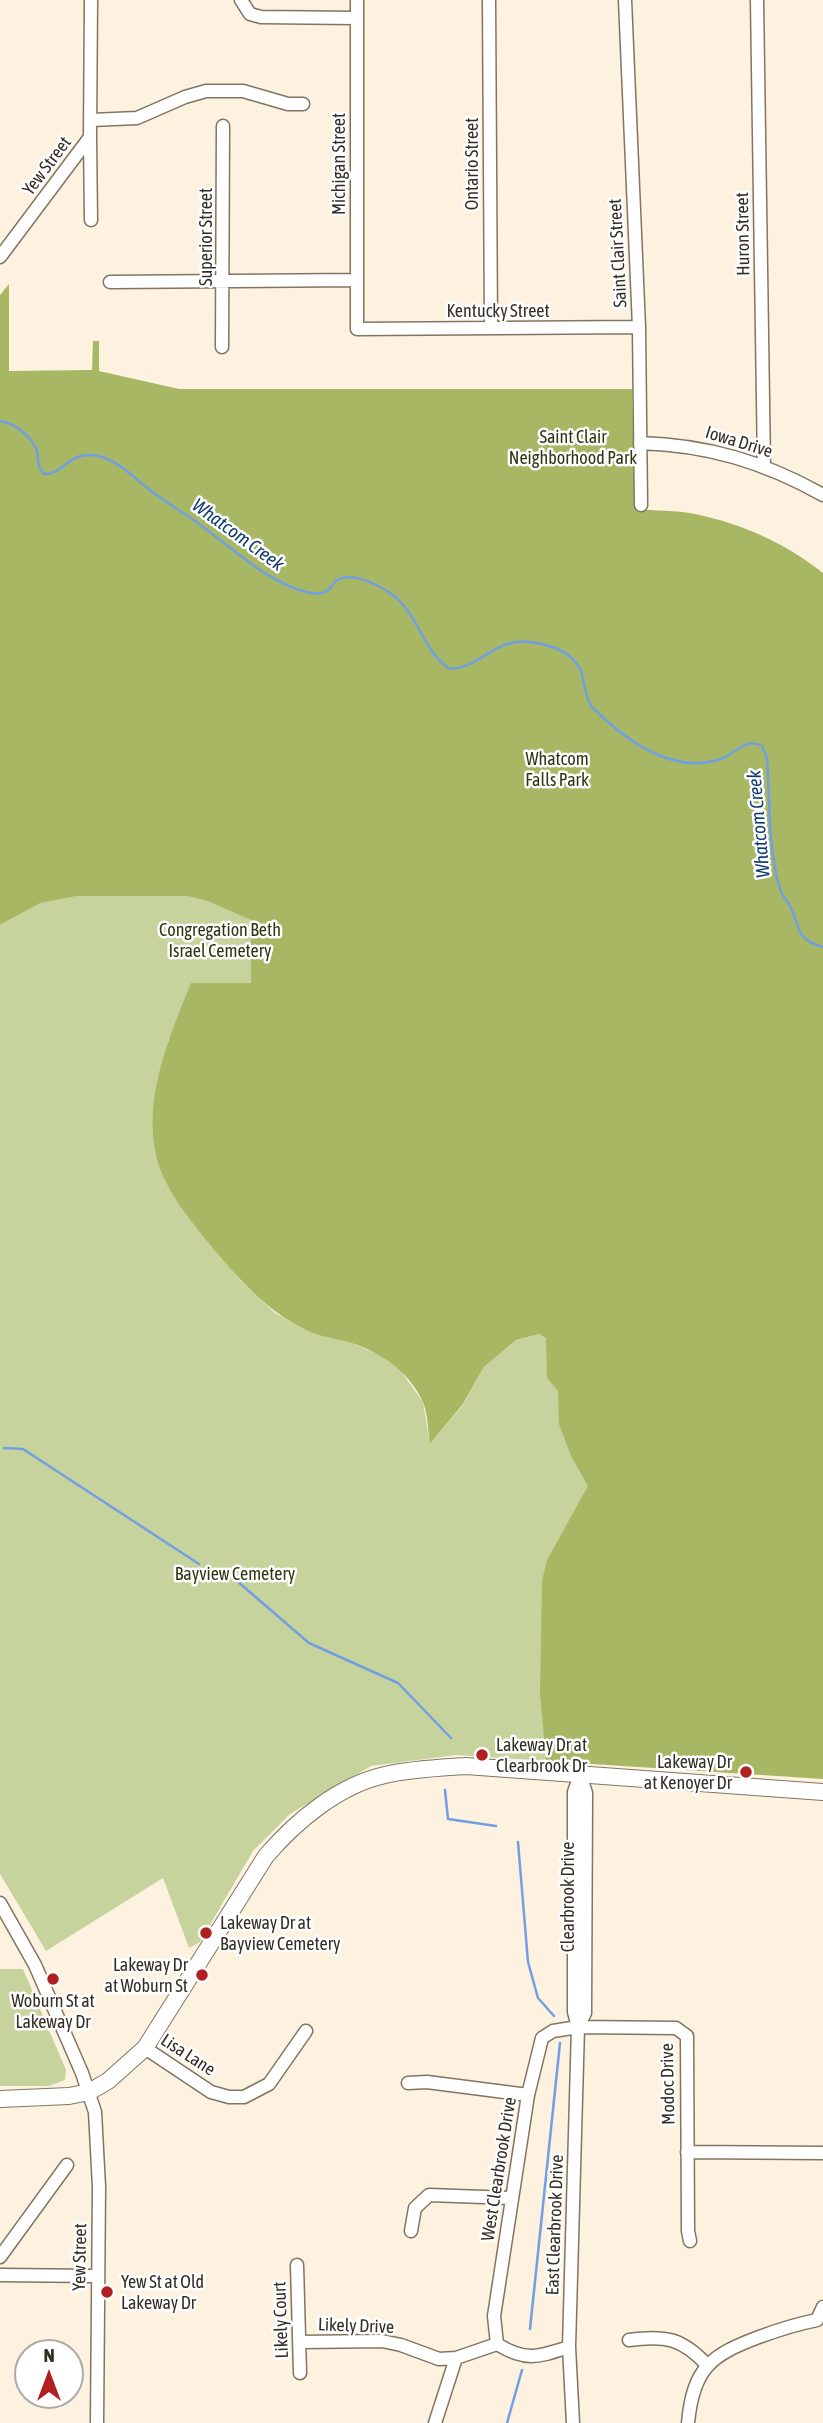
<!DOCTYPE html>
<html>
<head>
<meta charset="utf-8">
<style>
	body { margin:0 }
	#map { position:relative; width:823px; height:2423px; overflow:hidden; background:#fdf2e0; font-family:"Asap Condensed",sans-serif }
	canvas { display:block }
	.north { position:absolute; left:14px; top:2339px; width:70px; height:70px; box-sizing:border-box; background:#fff; border:2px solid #adaba8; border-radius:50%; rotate:0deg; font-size:19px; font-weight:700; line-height:28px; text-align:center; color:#332e25 }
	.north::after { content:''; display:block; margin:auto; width:24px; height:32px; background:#b02021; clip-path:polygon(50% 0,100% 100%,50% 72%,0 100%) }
</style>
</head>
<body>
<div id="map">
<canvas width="823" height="2423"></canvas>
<div class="north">N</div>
</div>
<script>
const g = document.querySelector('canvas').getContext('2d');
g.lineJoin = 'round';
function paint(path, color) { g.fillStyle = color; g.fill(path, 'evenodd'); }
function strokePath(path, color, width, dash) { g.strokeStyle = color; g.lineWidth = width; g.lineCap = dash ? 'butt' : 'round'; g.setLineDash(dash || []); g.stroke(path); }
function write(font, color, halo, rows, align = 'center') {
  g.font = font + ' "Asap Condensed",sans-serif'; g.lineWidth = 5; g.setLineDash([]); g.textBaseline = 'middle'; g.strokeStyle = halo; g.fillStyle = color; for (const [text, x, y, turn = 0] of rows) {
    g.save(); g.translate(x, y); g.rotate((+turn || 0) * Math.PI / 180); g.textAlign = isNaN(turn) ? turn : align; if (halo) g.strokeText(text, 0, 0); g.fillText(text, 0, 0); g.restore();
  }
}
paint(new Path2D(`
	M129,857L823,1053L658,1730L543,1723L546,1761L456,1755L371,1766L290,1814L253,1851L200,1942L189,1948L163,1878L46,1951L0,1874V925L13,918L1,896ZM251,921L545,1337L539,1334L516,1340L484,1367L463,1405L430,1444L423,1402L401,1371L382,1356L354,1344L303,1329L275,1313L241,1281L181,1205L167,1182L153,1122L157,1081L169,1039L251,983Z
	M0,1969H23L66,2070L65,2080L49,2086H0Z`), '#c7d39d');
paint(new Path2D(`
	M9,284V371L92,370L93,341H99V371L179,389H632L635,509C655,511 676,510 695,514C743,524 785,543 823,573V1779L546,1761L540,1693L542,1581L547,1560L588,1486L571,1456L559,1424L558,1391L547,1378L546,1338L539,1334L516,1340L484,1367L463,1404L430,1444C428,1431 428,1415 423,1402C410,1373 381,1352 351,1343C334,1338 315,1336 300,1327C266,1309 242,1282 217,1253C195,1226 166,1193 157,1159C142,1098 169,1038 191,983H251V920L208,901L188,896H76L40,903L0,925V295Z`), '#a7b764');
strokePath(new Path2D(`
	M0,421C14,423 30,435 36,448C40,458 35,465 44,474C63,476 70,447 102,457C121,463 134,478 150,490C166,503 185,513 202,526C233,549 262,577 299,590C308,593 322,597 329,589C333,586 332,584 336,581C351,571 377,584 390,593C418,612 422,649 448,668C468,672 488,650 507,644C520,639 536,642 549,646C561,649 572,656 579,667C586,679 582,692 592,707C624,739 670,774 718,760C735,755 744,737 762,746L767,758C770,800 768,850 780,889C782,896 788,901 791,908C801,929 795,939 823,947
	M4,1448L23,1449L199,1564
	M230,1575L309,1643L398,1683L451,1738
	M445,1790L448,1819L496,1826
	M518,1842L528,1962L538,1998L554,2016
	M530,2329L560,2043
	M507,2423L522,2370`), '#729fe1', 2.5);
const minor = new Path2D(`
	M241,0L250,14L261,17L356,18
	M357,0V329L639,327
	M489,0L491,328
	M625,0L639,327L641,505
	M757,0L764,467
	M91,120L137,118L185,97L206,91H243L288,104H303
	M90,138L91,220
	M0,257L90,137L91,0
	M110,282L357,280
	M222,347L223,126
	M640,443C708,445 764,462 823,495
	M0,1903L35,1965L82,2073L95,2112L99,2187L97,2423
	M578,2027L585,2013L586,1793L580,1775
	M145,2048L211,2092L229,2097H244L269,2084L306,2031
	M408,2083L427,2082L528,2095
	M687,2152L823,2153
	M411,2231L415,2208L429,2195L511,2198
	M0,2257L67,2165
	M297,2265L300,2373
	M0,2275L97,2276
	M629,2340C665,2335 682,2338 707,2365
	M301,2342L382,2341L401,2345L439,2359L456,2358L497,2344C526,2362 538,2357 569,2347
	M497,2344L494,2316L528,2095L542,2038L553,2031L578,2027L676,2028L687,2036L688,2231L690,2241
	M435,2423L456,2358
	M573,2423L569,2347L578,2027L574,2012V1792L580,1775
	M688,2423C693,2368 711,2355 759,2337C778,2330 797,2324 817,2320L823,2307`);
const major = new Path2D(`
	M0,2099L69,2096L89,2092L108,2081L145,2048L266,1856C296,1821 339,1785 385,1775C412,1769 438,1768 466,1766L823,1792`);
strokePath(minor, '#817561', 15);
strokePath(major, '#817561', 18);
strokePath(minor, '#fff', 12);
strokePath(major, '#fff', 16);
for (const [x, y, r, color] of [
	[482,1755,7,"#b02021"],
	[746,1772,7,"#b02021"],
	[206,1933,7,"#b02021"],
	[202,1975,7,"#b02021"],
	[53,1979,7,"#b02021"],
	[107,2292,7,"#b02021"]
]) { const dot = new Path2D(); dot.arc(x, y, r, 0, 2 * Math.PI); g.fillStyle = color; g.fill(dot); strokePath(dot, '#fff', 2.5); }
write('18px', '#332e25', '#fff', [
	["Michigan Street",339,164,-90],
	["Ontario Street",472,164,-90],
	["Yew Street",47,166,-53],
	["Huron Street",743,234,-91],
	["Superior Street",206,237,-90],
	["Saint Clair Street",618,253,-93],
	["Kentucky Street",498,311],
	["Iowa Drive",739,442,17],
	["Clearbrook Drive",568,1897,-90],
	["Lisa Lane",188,2055,33],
	["Modoc Drive",668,2084,-91],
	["West Clearbrook Drive",499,2169,-81],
	["East Clearbrook Drive",555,2225,-88],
	["Yew Street",80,2257,-89],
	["Likely Court",281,2320,-92],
	["Likely Drive",356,2326,2]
]);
write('18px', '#2e3511', '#fff', [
	["Saint Clair",573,437],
	["Neighborhood Park",573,458],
	["Whatcom",557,759],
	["Falls Park",557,780],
	["Congregation Beth",220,930],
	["Israel Cemetery",220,951],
	["Bayview Cemetery",235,1574]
]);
write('18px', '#332e25', '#fff', [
	["Lakeway Dr at",496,1745],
	["Clearbrook Dr",496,1766],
	["Lakeway Dr",732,1762,"right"],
	["at Kenoyer Dr",732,1783,"right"],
	["Lakeway Dr at",220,1923],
	["Bayview Cemetery",220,1944],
	["Lakeway Dr",188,1965,"right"],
	["at Woburn St",188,1986,"right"],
	["Woburn St at",53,2001,"center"],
	["Lakeway Dr",53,2022,"center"],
	["Yew St at Old",121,2282],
	["Lakeway Dr",121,2303]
], 'left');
write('italic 19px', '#0f3a75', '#fff', [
	["Whatcom Creek",238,535,36],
	["Whatcom Creek",759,824,-95]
]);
</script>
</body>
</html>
